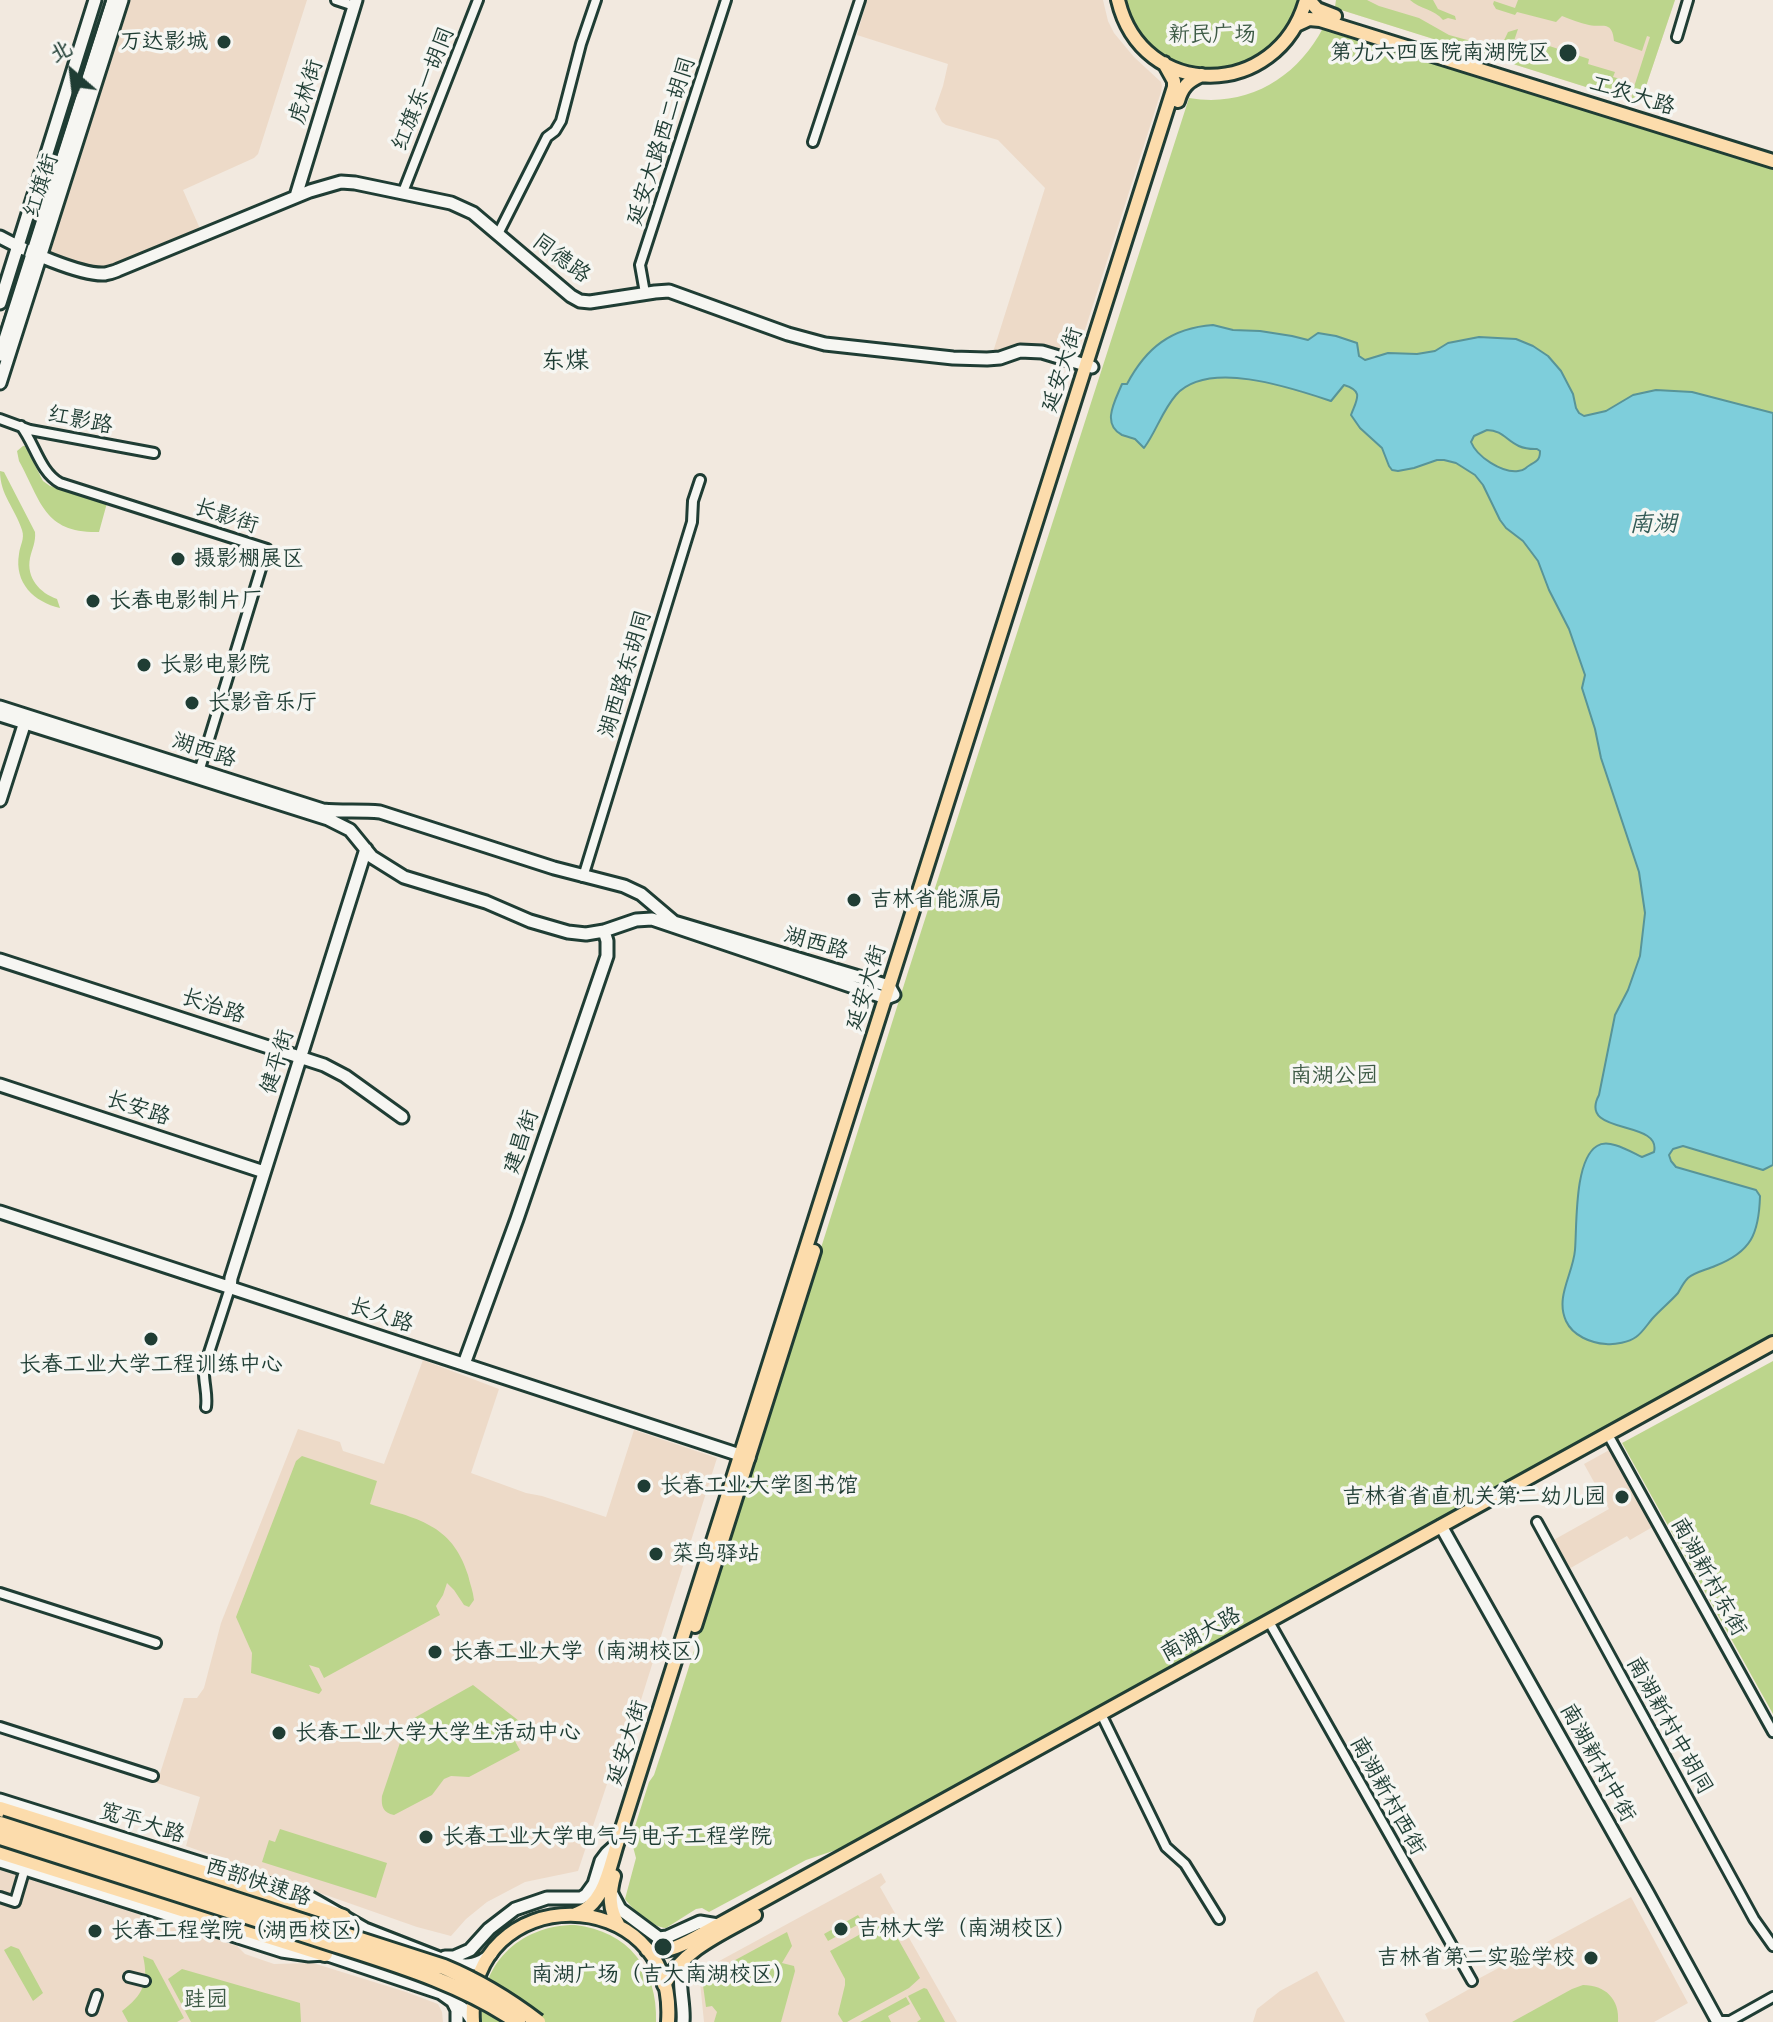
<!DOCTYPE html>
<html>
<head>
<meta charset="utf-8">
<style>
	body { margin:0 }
	#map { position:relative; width:1773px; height:2022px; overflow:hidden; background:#f2e9df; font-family:Pangolin,"LXGW WenKai TC",sans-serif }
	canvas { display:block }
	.north { position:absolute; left:32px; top:32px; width:80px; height:80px; -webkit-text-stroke:6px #f6f6f2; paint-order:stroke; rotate:332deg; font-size:22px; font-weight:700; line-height:32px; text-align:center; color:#1f3d34 }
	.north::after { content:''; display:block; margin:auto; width:28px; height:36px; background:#1f3d34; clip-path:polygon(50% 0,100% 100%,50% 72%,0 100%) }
</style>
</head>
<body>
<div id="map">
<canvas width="1773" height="2022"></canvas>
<div class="north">北</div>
</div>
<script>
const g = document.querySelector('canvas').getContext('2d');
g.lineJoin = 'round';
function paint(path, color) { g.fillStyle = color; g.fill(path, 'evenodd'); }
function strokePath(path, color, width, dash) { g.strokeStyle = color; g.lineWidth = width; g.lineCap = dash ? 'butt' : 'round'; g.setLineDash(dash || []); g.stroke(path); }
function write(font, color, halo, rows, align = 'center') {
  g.font = font + ' Pangolin,"LXGW WenKai TC",sans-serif'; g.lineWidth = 7; g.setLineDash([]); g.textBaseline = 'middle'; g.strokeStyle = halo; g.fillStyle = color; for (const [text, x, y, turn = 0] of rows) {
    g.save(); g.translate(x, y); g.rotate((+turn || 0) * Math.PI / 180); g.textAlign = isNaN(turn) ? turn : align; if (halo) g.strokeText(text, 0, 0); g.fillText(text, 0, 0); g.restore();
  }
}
paint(new Path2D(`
	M127,0H307L258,154L254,158L183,190L201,231L110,268L84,267L48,251Z
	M867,0H1103L1108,21L1114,33L1134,57L1161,82L1162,86L1161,92L1076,358L1036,346L1019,347L1001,353L993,352L1045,188L998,140L946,125L942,122L935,109L943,86L948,64L857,35Z
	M1336,0H1675L1640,104L1335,8Z
	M423,1360L499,1389L471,1473L526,1493L542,1496L606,1517L634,1430L717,1458L618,1773L611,1772L578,1871L525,1882L487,1902L466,1919L451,1936L417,1927L186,1846L200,1797L157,1783L184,1698H197L204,1688L221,1623L298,1429L340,1442L343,1451L384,1464Z
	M1613,1448L1656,1525L1630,1540L1627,1536L1567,1570L1550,1542L1609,1509L1584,1464Z
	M0,1870L237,1946L245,1954L274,1964L313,1963L406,1992L438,2004L442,2012L443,2022H0Z
	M881,1873L886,1882L880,1887L957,2022H704L699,1972Z
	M1631,1897L1688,2003L1654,2022H1429L1425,2014L1480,1983L1478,1979Z
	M1317,1971L1345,2022H1253L1257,2009L1280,1991Z`), '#eddac8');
paint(new Path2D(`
	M1125,0H1299C1273,92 1151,91 1125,0Z
	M1336,0H1367L1379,6L1419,18L1449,35L1500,49L1508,32L1518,29L1513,44L1531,50L1534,41L1589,59L1588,64L1615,72L1613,77L1629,81L1627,89L1621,98L1335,8Z
	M1410,0H1433L1438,9L1455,16L1456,20L1448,18L1443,20C1434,9 1420,9 1410,0Z
	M1518,0H1675L1640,104L1631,102L1633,90L1650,37L1647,36L1642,51L1614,41C1612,20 1603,28 1589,25C1580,23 1570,19 1562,16L1556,22L1517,12L1515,15L1496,9L1493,4L1494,1L1515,8Z
	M1323,28L1773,169V1335L839,1849L806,1860L709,1912L702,1908L696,1909L666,1928C652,1927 633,1910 625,1899L636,1858L631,1839L649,1782L654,1775L669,1730L908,972L1189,98C1247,108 1297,78 1323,28Z
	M23,446H25L43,481L50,486L107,503L99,532C44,533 42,503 19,461L17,451Z
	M0,471L4,472L35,532C36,542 32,549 30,558C26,578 40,593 57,599L60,608C34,602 14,583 19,554C20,545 25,539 22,530C15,508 0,495 0,471Z
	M1773,1361V1714L1622,1443Z
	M302,1456L377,1481L370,1504C416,1519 452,1523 468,1575C470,1584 473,1591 474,1600L469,1607L464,1605L454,1590L447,1583L443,1595L436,1606L440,1615L324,1678L319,1668L309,1665L322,1690L319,1694L251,1673L252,1653L236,1617L296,1461Z
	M473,1685L519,1721C511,1735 512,1736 520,1750L469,1777L451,1776L444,1779L432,1795L394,1815C383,1813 381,1806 382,1796L407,1722Z
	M280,1829L387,1863L376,1898L262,1862L269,1840L275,1842Z
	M858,1915L861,1920L859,1924L828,1941L824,1934Z
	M884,1921L889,1923L920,1978L909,1988L847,2022H843L838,2014L845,1985V1979L830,1951Z
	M575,1925C628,1931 658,1969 656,2022H482C478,1965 519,1925 575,1925Z
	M787,1932L792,1946L782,1963L794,1966L795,1971L781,2022H714L717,2012L712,2006L706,2007L702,1978Z
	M11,1946L19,1949L43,1993L33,2001L4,1950Z
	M143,1956L153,1960L184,2018L177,2022H128L122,2011C143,1995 149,1982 143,1956Z
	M182,1969L300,2003L301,2022H191L168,1979Z
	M1583,1985C1605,1985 1620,1999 1618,2022H1512L1572,1989Z
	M924,1988L927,1989L945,2022H917L921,2019L908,1996Z
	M906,1997L910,2004L888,2016L891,2022H860Z`), '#bcd58c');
const water = new Path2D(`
	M1213,325L1233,330L1260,331L1292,336L1308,340L1318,333L1336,336L1357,343L1359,356L1365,360L1388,353L1417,354L1435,351L1448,343L1479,337L1516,339L1533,346L1548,356L1561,371L1573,394L1576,408L1579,413L1584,416L1606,411L1633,395L1656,390L1692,392L1773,413V1165L1763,1170L1683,1146L1673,1149L1669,1155L1671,1161L1676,1167L1756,1190L1760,1196C1759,1234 1751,1252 1715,1266C1706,1270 1695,1272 1688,1278C1683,1283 1681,1288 1678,1293C1670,1302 1660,1310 1652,1319C1647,1325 1642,1333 1636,1337C1629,1342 1615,1345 1606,1344C1591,1343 1573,1336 1566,1321C1555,1297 1573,1274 1575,1250C1577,1226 1574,1160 1597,1146C1609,1138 1631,1152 1642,1157L1654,1152C1662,1119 1577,1136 1599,1095L1615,1015L1628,990L1640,956L1645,913L1639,872L1601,758L1595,729L1582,688L1585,675L1569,629L1549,590L1538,561L1523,541L1506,528L1500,520L1483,485L1475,475L1456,463L1444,460H1437L1414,468L1398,471L1392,470L1389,466L1382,448L1360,428L1351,415C1357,399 1364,391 1344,385L1331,401C1292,388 1208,359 1176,395C1162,411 1156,432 1144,448C1141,445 1138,442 1135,439C1132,438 1125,436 1122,435C1101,424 1115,401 1122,384H1127C1146,348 1171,328 1213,325ZM1487,430C1508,430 1508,450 1537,449L1540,451C1540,460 1537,461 1530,465C1523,469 1526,470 1518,471C1502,473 1477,457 1471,442L1474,436Z`);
paint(water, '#7ecedb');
strokePath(water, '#589498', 2);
const street = new Path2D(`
	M336,0L354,6
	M1677,37L1688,0
	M813,142L860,0
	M403,192L478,0
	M498,234L547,137L555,131L561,121L581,44L596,0
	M645,293L640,265L726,0
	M0,419L30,430L154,453
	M21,426C35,444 40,472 60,483L267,549L198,775
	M583,877L692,522L693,501L700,480
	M206,1407C208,1393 203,1382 204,1368L230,1288
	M1611,1440L1773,1732
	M1537,1522L1754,1919L1773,1946
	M0,1593L156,1643
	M1272,1627L1472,1981
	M1104,1720L1166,1847L1185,1864L1219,1919
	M0,1727L153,1776
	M0,1897L15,1902L23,1875
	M129,1977L145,1981
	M92,2010L97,1995
	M1718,2021H1730L1773,1997`);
const secondary = new Path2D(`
	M296,196L356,0
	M0,237C22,249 81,276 105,274C109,273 114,272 118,270L310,191L341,182L355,183L451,203L473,213L571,296L580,301L590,302L655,292L669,291L788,334L825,344L953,358L987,359L1000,358L1020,351L1042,352L1092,367
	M0,303L95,0
	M0,355L113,0
	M0,383L122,0
	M0,707L323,810C342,812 361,810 380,812L554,868L624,886L641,894L674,922L889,986L894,995L886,998L652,919L636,920L604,931L586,934L568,932L530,921L486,902L404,877L372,857L350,830L328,819L0,715
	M0,800L25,722
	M0,960L324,1065L345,1076L402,1117
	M0,1085L264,1172
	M0,1212L749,1458
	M230,1288L231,1278L366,849
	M464,1364L517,1219L607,956V941L604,931
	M1441,1526L1648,1894L1718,2022
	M0,1800L309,1897L365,1929L452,1963C468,1967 479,1965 491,1954
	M0,1861L282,1951L309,1955L325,1954L441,1993L465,2010L473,2022
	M611,1892L620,1909L659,1938L667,1937L700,1922L718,1925
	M445,1957H454L470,1950L489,1929L515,1909L547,1898H581L586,1895L594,1884L601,1861L607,1853L617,1844
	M452,2000L457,2010V2022
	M683,2022C685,2001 675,1979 685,1960`);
const primary = new Path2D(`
	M1118,0C1142,102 1278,100 1306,0
	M1309,0L1317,9L1335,16
	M1296,25L1309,19L1320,20L1773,161
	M1178,101C1182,87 1188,81 1202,75
	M695,1626L814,1251
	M614,1876C609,1895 609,1909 619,1926
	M576,1914C604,1905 609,1869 617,1844L1174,87V81L1164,63
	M647,1950C671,1956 697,1936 718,1925L1773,1343
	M664,1985C684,1949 721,1934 755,1915
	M473,2022C464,1878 678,1880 668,2022`);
const highway = new Path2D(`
	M0,1809L343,1917
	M0,1852L325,1954`);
strokePath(street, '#1f3d34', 14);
strokePath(secondary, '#1f3d34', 17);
strokePath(primary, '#1f3d34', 18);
strokePath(highway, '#1f3d34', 20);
strokePath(street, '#f6f6f2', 8);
strokePath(secondary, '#f6f6f2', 11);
strokePath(primary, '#fcdcac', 12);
strokePath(highway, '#fcdcac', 14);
strokePath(new Path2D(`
	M0,331L106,0`), '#1f3d34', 2);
const highwayBridge = new Path2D(`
	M0,1824L444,1967C478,1981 509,2000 538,2022
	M0,1837C103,1869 206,1902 309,1936C381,1960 455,1979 518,2022`);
strokePath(highwayBridge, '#1f3d34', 20, []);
strokePath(highwayBridge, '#fcdcac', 14);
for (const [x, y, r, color] of [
	[224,42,8,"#1f3d34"],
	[1568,53,10,"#1f3d34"],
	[178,559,8,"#1f3d34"],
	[93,601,8,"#1f3d34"],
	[144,665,8,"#1f3d34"],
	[192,703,8,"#1f3d34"],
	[854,900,8,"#1f3d34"],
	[151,1339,8,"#1f3d34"],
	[644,1486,8,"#1f3d34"],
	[1622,1497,8,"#1f3d34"],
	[656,1554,8,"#1f3d34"],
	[435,1652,8,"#1f3d34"],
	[279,1733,8,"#1f3d34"],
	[426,1837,8,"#1f3d34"],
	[841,1929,8,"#1f3d34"],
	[95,1931,8,"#1f3d34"],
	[663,1947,10,"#1f3d34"],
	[1591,1958,8,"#1f3d34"]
]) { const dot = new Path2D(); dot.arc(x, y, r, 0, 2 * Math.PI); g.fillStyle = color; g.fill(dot); strokePath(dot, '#f6f6f2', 3); }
write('22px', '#3e5b46', '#f6f6f2', [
	["新民广场",1212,35],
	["南湖公园",1334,1076],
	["跬园",206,2000]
]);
write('22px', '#1f3d34', '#f6f6f2', [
	["万达影城",208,42,"right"],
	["第九六四医院南湖院区",1550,53,"right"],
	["摄影棚展区",194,559],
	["长春电影制片厂",109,601],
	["长影电影院",160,665],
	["长影音乐厅",208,703],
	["吉林省能源局",870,900],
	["长春工业大学工程训练中心",151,1365,"center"],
	["长春工业大学图书馆",660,1486],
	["吉林省省直机关第二幼儿园",1606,1497,"right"],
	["菜鸟驿站",672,1554],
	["长春工业大学（南湖校区）",451,1652],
	["长春工业大学大学生活动中心",295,1733],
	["长春工业大学电气与电子工程学院",442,1837],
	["吉林大学（南湖校区）",857,1929],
	["长春工程学院（湖西校区）",111,1931],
	["吉林省第二实验学校",1575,1958,"right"],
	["南湖广场（吉大南湖校区）",663,1975,"center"]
], 'left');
write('22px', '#1f3d34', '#f6f6f2', [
	["红旗东一胡同",424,89,-68],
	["虎林街",307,92,-73],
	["工农大路",1632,96,17],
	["延安大路西二胡同",662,141,-72],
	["红旗街",42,186,-72],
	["同德路",561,259,37],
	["延安大街",1063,370,-72],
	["红影路",80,421,11],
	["长影街",226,517,18],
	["湖西路东胡同",626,674,-73],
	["湖西路",204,751,18],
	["湖西路",816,944,16],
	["延安大街",867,988,-73],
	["长治路",213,1007,18],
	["健平街",278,1062,-73],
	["长安路",138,1109,18],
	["建昌街",522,1142,-71],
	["长久路",381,1316,18],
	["南湖新村东街",1708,1577,61],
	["南湖大路",1201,1635,-29],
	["南湖新村中胡同",1669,1726,61],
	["延安大街",628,1743,-72],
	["南湖新村中街",1597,1763,61],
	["南湖新村西街",1387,1796,61],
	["宽平大路",142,1824,17],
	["西部快速路",258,1883,18]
]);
write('24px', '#1f3d34', '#f6f6f2', [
	["东煤",565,362]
]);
write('italic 24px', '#325a55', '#f6f6f2', [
	["南湖",1653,525]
]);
</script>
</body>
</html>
